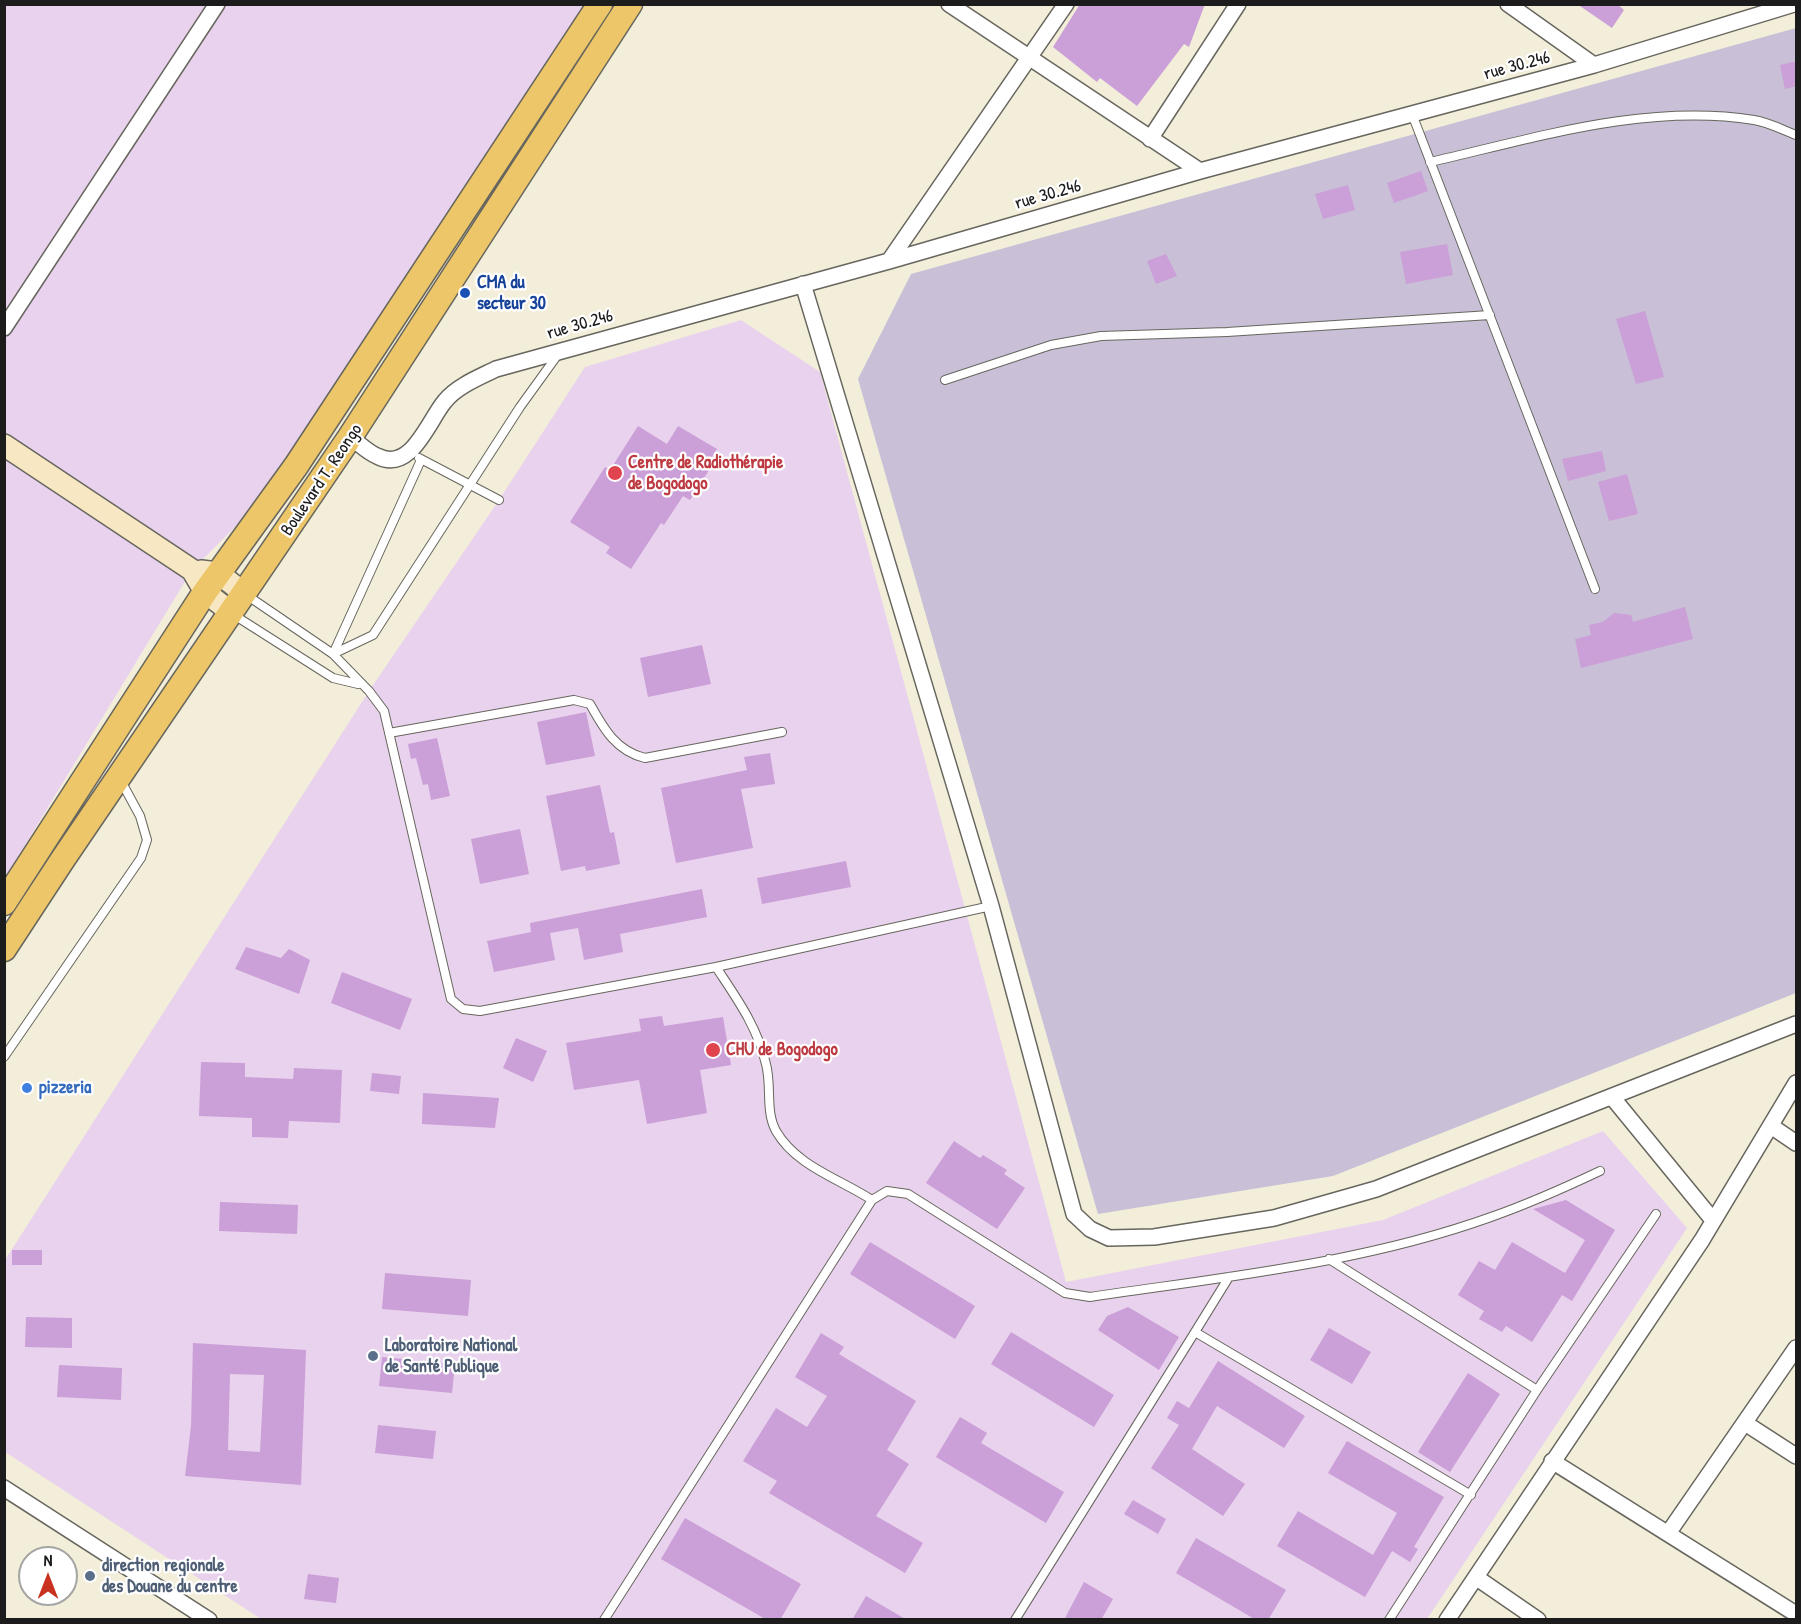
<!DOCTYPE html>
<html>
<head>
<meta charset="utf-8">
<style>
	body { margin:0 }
	#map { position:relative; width:1801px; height:1624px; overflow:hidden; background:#f3eeda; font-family:"Patrick Hand",sans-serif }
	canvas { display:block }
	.frame { position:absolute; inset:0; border:6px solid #1c1c1c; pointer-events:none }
	.north { position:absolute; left:18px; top:1546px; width:60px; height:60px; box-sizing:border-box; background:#fff; border:2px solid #a4a4a4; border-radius:50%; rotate:0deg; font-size:16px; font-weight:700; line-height:24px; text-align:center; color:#1c1c1c }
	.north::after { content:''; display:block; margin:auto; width:21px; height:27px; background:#c8321e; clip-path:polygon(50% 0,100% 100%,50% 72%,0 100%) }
</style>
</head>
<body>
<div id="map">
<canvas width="1801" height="1624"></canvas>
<div class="frame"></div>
<div class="north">N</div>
</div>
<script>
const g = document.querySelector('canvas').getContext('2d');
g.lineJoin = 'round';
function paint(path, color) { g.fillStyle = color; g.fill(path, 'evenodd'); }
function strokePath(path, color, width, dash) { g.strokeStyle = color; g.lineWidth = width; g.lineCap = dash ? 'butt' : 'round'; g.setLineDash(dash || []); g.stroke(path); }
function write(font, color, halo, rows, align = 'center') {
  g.font = font + ' "Patrick Hand",sans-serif'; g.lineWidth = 4.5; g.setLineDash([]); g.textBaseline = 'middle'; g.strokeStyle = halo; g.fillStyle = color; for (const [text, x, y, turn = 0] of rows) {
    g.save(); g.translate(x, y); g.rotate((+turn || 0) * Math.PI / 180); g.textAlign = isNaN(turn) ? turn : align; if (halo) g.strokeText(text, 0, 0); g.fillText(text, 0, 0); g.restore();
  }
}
paint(new Path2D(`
	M5,5H600L296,466L192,570L5,878Z
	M741,320L820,372L1066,1282L1383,1220L1603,1131L1687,1228L1427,1619H261L5,1452V1260L369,691L499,500L585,367Z`), '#e9d2ed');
paint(new Path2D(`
	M1796,28V993L1333,1176L1098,1214L858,379L911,274Z`), '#c9bfd7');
paint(new Path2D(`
	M1080,4H1205L1189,47L1184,44L1137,106L1100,78L1097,82L1053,47Z
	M1577,4H1617L1624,10L1612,28Z
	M1797,61V86L1785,89L1780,65Z
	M1421,171L1428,191L1394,203L1387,183Z
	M1348,185L1355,210L1323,219L1315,194Z
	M1447,244L1453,275L1406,284L1400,252Z
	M1166,254L1177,276L1156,284L1147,261Z
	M1645,311L1664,377L1636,384L1616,319Z
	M638,426L667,444L678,426L717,449L705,468L709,470L690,500L683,496L664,525L661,523L631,569L606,553L610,547L570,522L605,467L610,470Z
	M1602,451L1606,471L1568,481L1562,459Z
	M1627,474L1638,514L1609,521L1598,482Z
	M1685,607L1693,639L1581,668L1575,639L1591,635L1589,625L1603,622L1614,613L1631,615L1633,622Z
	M702,645L711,684L648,697L640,658Z
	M586,712L595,756L546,765L537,722Z
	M437,738L450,796L431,800L428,784L423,785L416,758L411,759L408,744Z
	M770,753L775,784L741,789L753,848L676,863L661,788L747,770L744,757Z
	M600,785L610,833L614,832L620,864L586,871L585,866L561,871L546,796Z
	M520,829L529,874L480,884L471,839Z
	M846,861L851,887L762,904L757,878Z
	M702,889L707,917L620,934L623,952L584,960L578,928L550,933L555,960L494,972L487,941L531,932L530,923Z
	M246,947L281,958L289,949L310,960L299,994L235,969Z
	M342,972L412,999L400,1030L331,1003Z
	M662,1016L664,1026L723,1017L731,1065L700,1070L707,1113L647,1124L639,1080L574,1090L566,1043L641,1031L639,1019Z
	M516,1038L547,1051L533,1082L503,1068Z
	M201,1062L245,1063V1077L293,1079L294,1068L342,1070L340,1123L289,1121L288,1138L252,1137V1118L199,1116Z
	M372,1073L401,1076L399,1094L370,1091Z
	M423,1093L499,1098L495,1128L422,1124Z
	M954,1141L980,1158L983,1155L1007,1170L1004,1174L1025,1188L997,1229L926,1183Z
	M1566,1200L1615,1230L1572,1301L1562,1295L1532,1342L1506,1326L1502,1332L1479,1319L1484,1311L1458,1295L1479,1261L1495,1270L1512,1242L1565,1273L1585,1240L1533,1209Z
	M220,1202L298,1205L297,1234L219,1231Z
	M870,1242L975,1306L955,1339L850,1274Z
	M12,1250H42V1265H12Z
	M385,1273L471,1280L468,1316L382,1309Z
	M1128,1307L1179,1337L1159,1370L1098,1330L1107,1316Z
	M26,1317L72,1318V1348L25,1347Z
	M1329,1328L1371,1352L1352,1384L1310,1360Z
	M1011,1332L1114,1395L1094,1427L991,1364Z
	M821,1333L844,1347L839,1354L916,1401L887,1450L909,1464L876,1516L923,1543L905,1573L769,1493L777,1481L743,1461L776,1408L807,1427L827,1396L795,1377Z
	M193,1343L306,1350L301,1485L185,1476L191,1426ZM230,1374L264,1375L260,1452L228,1450Z
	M382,1357L455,1364L452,1393L379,1386Z
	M1218,1361L1305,1416L1284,1448L1217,1406L1192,1449L1245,1484L1223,1516L1151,1468L1179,1425L1167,1418L1177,1401L1189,1408Z
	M59,1365L122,1368L121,1400L57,1397Z
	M1468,1373L1500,1394L1450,1472L1418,1452Z
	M960,1417L987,1433L981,1443L1064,1492L1046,1523L936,1457Z
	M378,1425L436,1431L433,1459L375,1453Z
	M1347,1441L1444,1497L1414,1547L1418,1549L1410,1562L1392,1551L1365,1597L1277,1546L1298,1511L1373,1555L1397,1513L1328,1473Z
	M1133,1500L1166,1519L1158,1534L1124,1514Z
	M685,1518L801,1584L780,1620H767L661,1559Z
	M1196,1538L1286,1590L1268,1620H1256L1176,1573Z
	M308,1574L339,1578L336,1603L304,1599Z
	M1084,1582L1113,1599L1101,1620H1064Z
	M866,1596L907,1620H852Z`), '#cb9fd7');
const lane = new Path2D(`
	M1412,114L1595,589
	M1430,162C1536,138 1645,103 1754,120C1768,122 1783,130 1796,135
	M945,380L1051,345L1101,336L1227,332L1490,315
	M419,458L499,500
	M421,460L333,654L373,635L520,407L559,353
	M245,594L333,654L369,691L384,711L451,999L463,1009L480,1011L716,967L991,906
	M234,615L333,678L358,684
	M389,733L574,700L590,704C604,729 616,751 645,758L782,732
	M716,967C737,999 757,1026 766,1064C772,1086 765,1111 776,1131C796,1166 840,1179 872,1200
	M4,1057L141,858L147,840L140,816L121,781
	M1329,1259L1537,1390
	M1229,1277L1195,1332L1471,1495
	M604,1620L872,1200L887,1191L908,1194L1065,1293L1090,1297C1224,1277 1363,1263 1491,1217C1528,1204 1564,1188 1600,1171
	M1015,1620L1195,1332
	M1389,1620L1537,1390L1656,1214`);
const street = new Path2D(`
	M949,4L1200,171
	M1508,4L1594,65
	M1150,139L1238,4
	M889,261L1066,4
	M803,284L991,906L1074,1214L1090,1229L1109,1238L1154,1237L1274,1218L1376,1189L1796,1024
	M4,328L217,4
	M350,437C359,443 367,452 377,456C411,474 428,421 445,401C457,386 480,377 496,369L889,261L1200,171L1594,65L1794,4
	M1612,1097L1712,1219
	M1771,1126L1796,1143
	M1745,1423L1796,1456
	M1552,1461L1796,1614
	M4,1488L209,1620
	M1669,1532L1796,1348
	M1477,1578L1538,1620
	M1447,1620L1702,1240L1796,1083`);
const secondary = new Path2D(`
	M4,445L192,570L205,592L232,613
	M201,571L218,573L245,594`);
const primary = new Path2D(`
	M4,903L205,592L296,466L600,4
	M4,949L63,859L350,437L630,4`);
strokePath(lane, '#67665e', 10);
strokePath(street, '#67665e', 18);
strokePath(secondary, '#67665e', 24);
strokePath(primary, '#67665e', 27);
strokePath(lane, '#fff', 8);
strokePath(street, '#fff', 15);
strokePath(secondary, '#f7e8c3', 21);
strokePath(primary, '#ecc669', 24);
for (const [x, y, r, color] of [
	[465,293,6,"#1a4fb4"],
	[615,473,8,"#e0444e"],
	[713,1050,8,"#e0444e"],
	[27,1088,6,"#3f7fe0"],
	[373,1356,6,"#5c6f8a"],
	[90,1576,6,"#5c6f8a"]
]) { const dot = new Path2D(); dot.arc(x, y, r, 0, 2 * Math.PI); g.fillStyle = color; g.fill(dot); strokePath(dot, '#fff', 2); }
write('18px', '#1c1c1c', '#fff', [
	["rue 30.246",1517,66,-15],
	["rue 30.246",1048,195,-16],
	["rue 30.246",580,325,-16],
	["Boulevard T. Reongo",322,480,-56]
]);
write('bold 18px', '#164399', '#fff', [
	["CMA du",477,283],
	["secteur 30",477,304]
], 'left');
write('bold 18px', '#be3a42', '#fff', [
	["Centre de Radiothérapie",628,463],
	["de Bogodogo",628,484],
	["CHU de Bogodogo",726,1050]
], 'left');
write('bold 18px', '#366cbe', '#fff', [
	["pizzeria",39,1088]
], 'left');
write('bold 18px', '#4e5e75', '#fff', [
	["Laboratoire National",385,1346],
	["de Santé Publique",385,1367],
	["direction regionale",102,1566],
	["des Douane du centre",102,1587]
], 'left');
</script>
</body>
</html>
